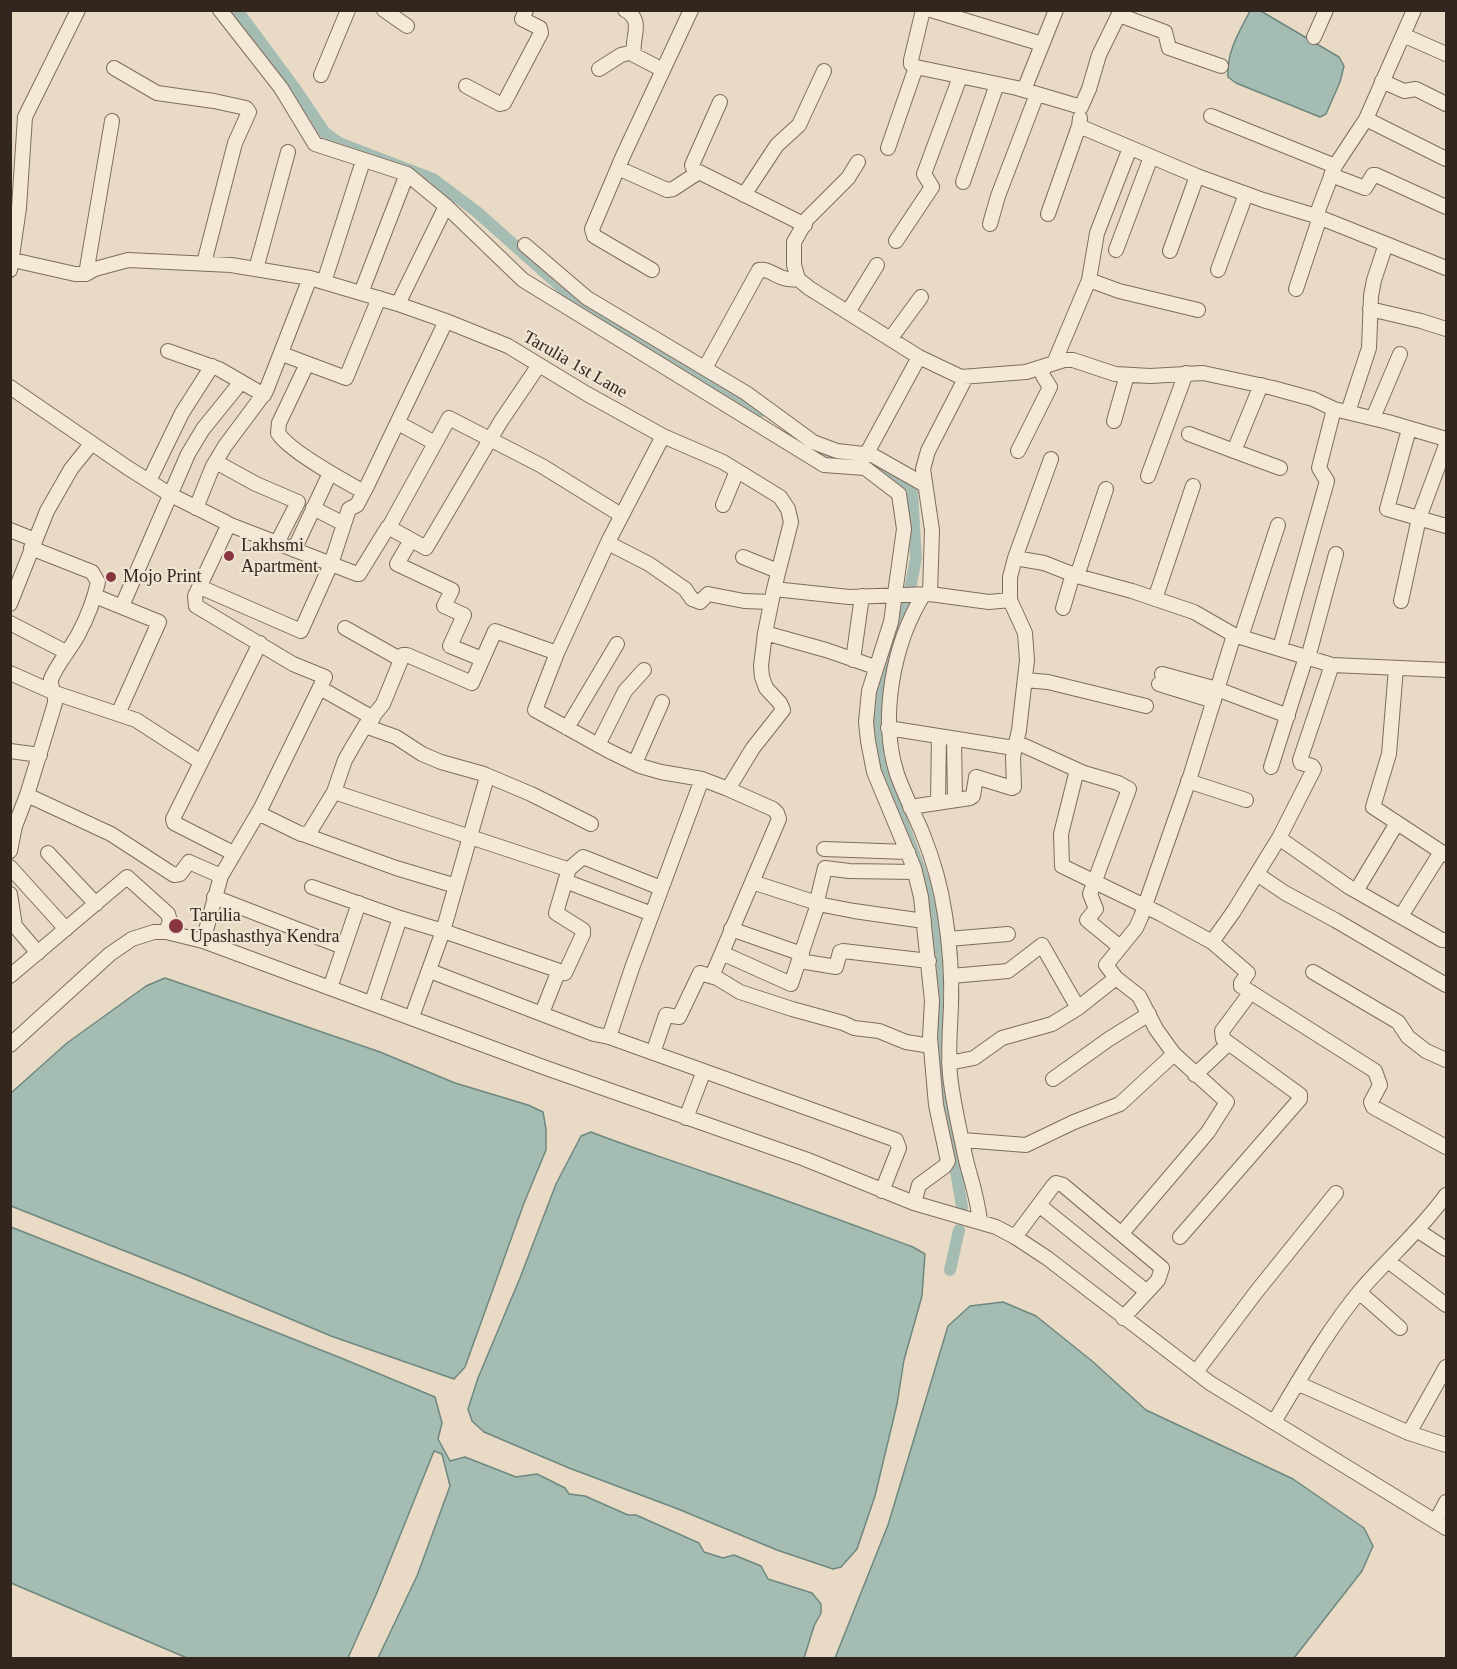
<!DOCTYPE html>
<html>
<head>
<meta charset="utf-8">
<style>
	body { margin:0 }
	#map { position:relative; width:1457px; height:1669px; overflow:hidden; background:#e8dac4; font-family:Georgia,serif }
	canvas { display:block }
	.frame { position:absolute; inset:0; border:12px solid #32261f; pointer-events:none }
</style>
</head>
<body>
<div id="map">
<canvas width="1457" height="1669"></canvas>
<div class="frame"></div>
</div>
<script>
const g = document.querySelector('canvas').getContext('2d');
g.lineJoin = 'round';
function paint(path, color) { g.fillStyle = color; g.fill(path, 'evenodd'); }
function strokePath(path, color, width, dash) { g.strokeStyle = color; g.lineWidth = width; g.lineCap = dash ? 'butt' : 'round'; g.setLineDash(dash || []); g.stroke(path); }
function write(font, color, halo, rows, align = 'center') {
  g.font = font + ' Georgia,serif'; g.lineWidth = 4.5; g.setLineDash([]); g.textBaseline = 'middle'; g.strokeStyle = halo; g.fillStyle = color; for (const [text, x, y, turn = 0] of rows) {
    g.save(); g.translate(x, y); g.rotate((+turn || 0) * Math.PI / 180); g.textAlign = isNaN(turn) ? turn : align; if (halo) g.strokeText(text, 0, 0); g.fillText(text, 0, 0); g.restore();
  }
}
const water = new Path2D(`
	M1259,10L1339,57L1344,66L1340,82L1326,114L1320,117L1236,83L1228,77C1226,53 1239,32 1250,11Z
	M165,978L380,1052L455,1083L528,1105L543,1112L546,1129V1150L524,1203L465,1367L454,1379L331,1336L188,1276L11,1206V1093L67,1043L146,986Z
	M591,1132C629,1147 668,1159 707,1173C776,1196 845,1222 913,1247L925,1254L922,1296L904,1360L897,1404L875,1496L857,1549L841,1567L833,1569L777,1550L678,1509L569,1468L484,1432L472,1421L468,1409L478,1378L520,1278L556,1184L581,1136Z
	M11,1227L341,1358L435,1397L442,1423L438,1439L450,1461L465,1457L516,1477L537,1474L565,1488L569,1494L585,1496L628,1515H636L699,1543L704,1552L723,1558L734,1555L761,1566L768,1579L812,1593L821,1604V1613L814,1626L804,1658H378L417,1576L450,1486L442,1454L434,1451L376,1595L348,1658H187L11,1583Z
	M1003,1302L1036,1316L1092,1361L1146,1410L1293,1479L1364,1528L1373,1546L1362,1571L1294,1658H835L888,1525L948,1326L970,1306Z`);
paint(water, '#a5bcb3');
strokePath(water, '#6e887f', 1.5);
strokePath(new Path2D(`
	M237,10L296,90L325,133L339,143L433,179L477,212L577,301L762,411
	M813,447L832,458L862,461L891,472L912,493L916,558L909,595L880,676L878,756L928,892L939,954L941,994L938,1048L944,1100L962,1207
	M950,1270L959,1230`), '#a5bcb3', 12);
const minor = new Path2D(`
	M220,10L281,88L315,144L407,174L446,206L523,280L824,465L865,468L899,494L904,529L891,622L869,691L866,722L868,741L874,772L914,868L921,897L932,1001L930,1037L936,1105L948,1161L945,1166L919,1185L914,1203
	M384,10L407,26
	M625,10C645,21 631,36 634,55L663,70
	M923,10L911,60V64L916,67L1017,88L1081,107L1089,89L1099,55L1121,10
	M931,10L1042,44
	M1119,15L1165,32L1169,48L1221,66
	M1403,35L1446,54
	M1314,37L1326,10
	M114,68L157,93L214,101L246,108L249,112L235,143L204,263
	M599,69L621,55L633,52
	M321,75L348,10
	M1382,81L1404,91L1416,89L1446,104
	M466,86L500,104L504,103L541,33L540,28L522,19L526,10
	M1024,90L1056,10
	M1211,116L1335,166
	M1366,119L1446,159
	M1079,126L1197,176L1263,200L1316,216L1446,268
	M888,148L916,67
	M858,162L848,178L807,219L794,242V265L798,279L809,288L919,357L961,377L1026,372L1064,360H1073L1115,374L1150,376L1203,373L1273,388L1313,399L1334,409L1388,422L1446,439
	M618,168L667,190L673,189L699,172L805,225
	M695,173L692,165L720,102
	M1331,175L1365,188L1373,175H1376L1446,207
	M963,182L997,84
	M744,195L777,145L799,125L824,71
	M1048,214L1079,126L1080,118
	M1316,216L1335,166L1366,119L1414,10
	M990,224L998,196L1037,94
	M896,241L932,187L924,174L960,77
	M525,245L587,298L746,393L813,442L837,451L872,455L925,485
	M1116,250L1151,157
	M1170,251L1197,176
	M13,260L75,274H86L95,269L128,260L231,265L310,278L398,304L446,321L508,346L587,394L663,436L723,462L780,497L788,509L791,522L774,589L765,633L761,666L762,677L766,688L780,703L783,710L753,748L728,789L702,779L661,772L640,766L609,751L535,710L557,653L609,540L663,436
	M256,269L288,152
	M10,270L19,208L25,117L78,10
	M652,270L594,236L592,229L623,156L691,10
	M1218,270L1246,194
	M86,274L112,121
	M1089,280L1119,291L1198,310
	M324,282L363,161
	M1296,289L1320,217
	M361,293L407,174
	M398,304L446,206
	M1370,309L1421,321L1446,329
	M848,312L877,265
	M891,338L921,297
	M168,351L219,369L264,395
	M282,354L346,378L379,298
	M1054,363L1089,280L1097,233L1130,148
	M307,364L279,423L278,433C289,451 344,481 364,492
	M705,368L759,270C772,268 778,282 798,279
	M1261,385L1234,451L1280,468
	M10,387L128,468L171,495L227,523L228,526L195,596L196,606L293,664L325,677L261,808L221,876L203,941
	M1348,412L1369,348L1371,296L1374,280L1386,244
	M1373,418L1400,354
	M1114,421L1127,375
	M398,423L435,443
	M1409,429L1387,509L1446,526
	M1189,434L1234,451
	M1018,451L1050,387L1043,376L1042,368
	M867,453L919,357
	M216,462L256,484L298,502L277,543
	M1148,476L1186,373
	M149,481L182,413L212,366
	M723,505L737,471
	M196,508L213,466L225,446L266,391L310,278
	M313,508L344,524
	M228,524L357,574H359L388,527L426,548L501,421L539,365
	M389,527L449,418L542,466L621,515
	M10,530L35,540
	M411,540L397,564L452,590L444,606L464,615L450,646L482,659
	M608,543L649,564L685,589L692,599L700,602L708,594L744,601L771,602
	M294,550L330,473
	M743,557L778,571
	M1015,558L1051,459
	M1077,576L1106,489
	M200,587L301,631L331,564L349,509L357,505L367,486L446,321
	M774,589L849,597L930,594L989,602L1010,600
	M924,594C893,643 879,718 897,774C904,794 914,813 922,832C933,859 941,887 945,915C950,946 952,976 951,1006C950,1029 948,1052 950,1075C953,1103 960,1132 966,1160C971,1180 978,1200 980,1222
	M930,594L932,530L923,469L928,451L966,377
	M95,596L159,622L118,714
	M1155,599L1193,486
	M1401,601L1419,518L1446,445
	M10,604L47,511L71,469L91,444
	M122,606L188,454L203,429L241,382
	M1063,608L1073,574
	M10,623L66,652
	M345,628L400,659
	M765,633L826,650L875,667
	M1241,637L1278,525
	M1280,648L1327,481L1319,468L1334,409
	M1308,658L1336,554
	M853,660L862,596
	M1396,668L1389,754L1373,807L1446,855
	M10,673L55,693L136,720L201,762
	M1162,674L1217,689L1288,716
	M1025,680L1048,682L1146,706
	M1159,684L1214,701
	M320,688L373,718
	M567,728L617,644
	M888,728L1014,748
	M954,739L955,800
	M1016,742L1084,773L1118,783L1129,789L1090,894L1096,909L1087,920L1120,947
	M598,745L625,691L644,670
	M10,751L40,755
	M635,763L662,702
	M1271,767L1306,657
	M1077,770L1061,834L1062,866L1161,914L1212,942L1234,911L1279,838L1314,769L1312,766L1301,763L1300,760L1332,665
	M486,775L531,794L591,824
	M1188,781L1246,800
	M334,792L567,869L568,872L556,913L583,930V934L565,973L557,974
	M27,795L111,834L174,875L180,874L189,862L221,876
	M938,803L939,736
	M910,807L970,798L973,796L976,777L1012,788L1014,787L1013,757L1019,730L1027,660L1025,633L1010,600V577L1015,558L1044,563L1077,576L1132,591L1194,612L1234,635L1332,665L1446,670
	M258,813L301,834L309,833L334,792L345,760L353,746L365,726L383,704L403,655H407L472,683L495,631L557,653
	M305,835L396,868L456,886
	M1279,838L1349,887L1442,940H1446
	M824,849L908,852
	M10,851L15,826L27,795L55,703C56,694 50,688 51,679C58,663 69,651 78,635C87,618 94,601 98,582L92,572L31,548
	M48,853L96,904
	M233,853L174,823L173,819L260,643
	M10,867L66,929
	M568,870L583,857L661,888
	M1257,874L1285,893L1335,920L1446,985
	M565,881L652,914
	M752,882L817,903
	M312,887L400,918L443,931L487,777L484,774L441,762L422,754L396,737L365,726
	M1356,891L1397,823
	M10,894L15,926L38,953
	M214,897L343,947
	M816,905L825,868L849,871L915,872
	M1401,916L1441,852
	M731,929L802,954
	M948,939L1008,934
	M1212,942L1248,973L1241,983V986L1375,1071L1380,1085L1371,1102L1373,1107L1446,1147
	M722,953L791,984L818,904L854,911L924,921
	M800,961L836,967L840,952L843,951L929,961
	M430,971L594,1034L609,1037L896,1140L899,1148L882,1191
	M1313,972L1398,1022L1408,1037L1426,1051L1446,1060
	M10,976L127,877L168,914L170,921L166,932
	M712,976L779,819L777,813L773,809L728,789
	M951,976L1008,971L1042,945L1078,1008
	M1116,978L1139,996L1156,1029L1174,1054L1227,1102L1208,1132L1122,1233
	M330,988L359,903
	M372,1002L400,918
	M412,1017L443,931L557,970V975L542,1013
	M609,1037L632,968L702,779
	M10,1045L110,954L132,939L154,932H166L203,941L546,1068L805,1159L914,1203L996,1227L1015,1237L1047,1258L1210,1383L1446,1528
	M653,1053L666,1015L679,1017L700,973L717,978L740,992L792,1009L843,1023L854,1028L879,1031L906,1042L931,1046
	M949,1063L974,1058L1002,1038L1052,1024L1078,1008L1116,978L1106,965L1136,928L1141,917L1190,777L1234,635
	M1195,1075L1228,1044
	M1053,1079L1109,1039L1149,1014
	M686,1118L702,1076
	M963,1140L1026,1145L1074,1122L1120,1104L1174,1054
	M1039,1205L1147,1292
	M1417,1230L1446,1249
	M1015,1237L1053,1186L1056,1183L1063,1185L1162,1268L1158,1280L1123,1318
	M1180,1237L1300,1099V1095L1223,1039L1222,1031L1251,992
	M1388,1261L1446,1305
	M1359,1292L1400,1328
	M1196,1372L1257,1291L1336,1193
	M1297,1383L1409,1433L1446,1445
	M1274,1422C1301,1377 1327,1331 1360,1291C1388,1258 1421,1230 1446,1195
	M1409,1433L1446,1367
	M1436,1521L1446,1502`);
strokePath(minor, '#806c5d', 16);
strokePath(minor, '#f4e8d6', 14);
for (const [x, y, r, color] of [
	[229,556,6,"#87353e"],
	[111,577,6,"#87353e"],
	[176,926,8,"#87353e"]
]) { const dot = new Path2D(); dot.arc(x, y, r, 0, 2 * Math.PI); g.fillStyle = color; g.fill(dot); strokePath(dot, '#f0e5d3', 2); }
write('18px', '#32261f', '#f0e5d3', [
	["Tarulia 1st Lane",575,365,30]
]);
write('18px', '#32261f', '#f0e5d3', [
	["Lakhsmi",241,546],
	["Apartment",241,567],
	["Mojo Print",123,577],
	["Tarulia",190,916],
	["Upashasthya Kendra",190,937]
], 'left');
</script>
</body>
</html>
